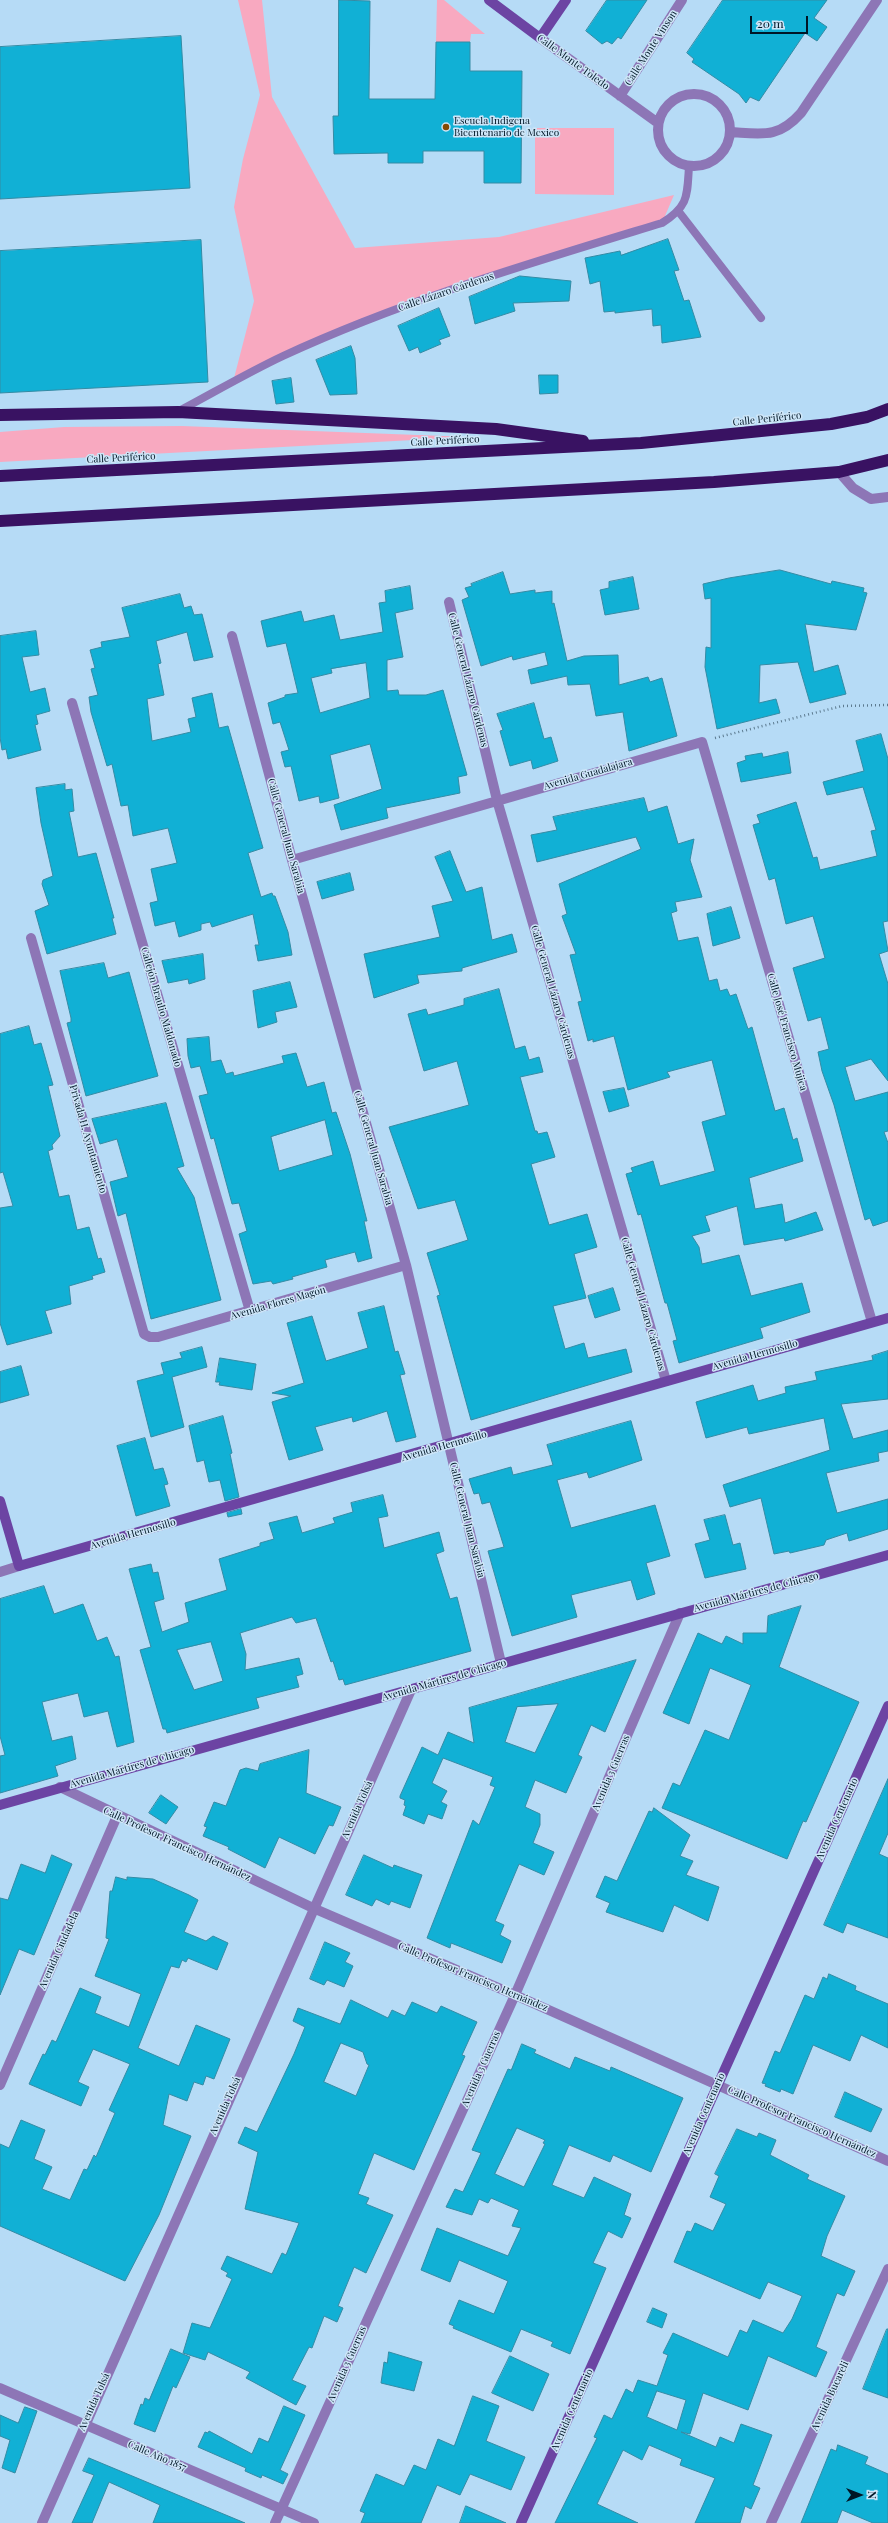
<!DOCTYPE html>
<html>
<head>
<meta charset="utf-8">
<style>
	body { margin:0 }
	#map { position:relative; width:888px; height:2523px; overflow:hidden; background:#b6dbf6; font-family:"Playfair Display",serif }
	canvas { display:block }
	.north { position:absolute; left:840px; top:2475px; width:40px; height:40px; -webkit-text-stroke:3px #cee6f8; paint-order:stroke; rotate:90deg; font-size:11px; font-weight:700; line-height:16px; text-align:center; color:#001626 }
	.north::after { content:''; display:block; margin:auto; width:14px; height:18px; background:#001626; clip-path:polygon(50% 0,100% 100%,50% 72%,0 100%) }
	.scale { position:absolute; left:750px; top:16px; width:58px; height:18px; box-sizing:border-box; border:2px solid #001626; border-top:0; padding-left:5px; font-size:12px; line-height:14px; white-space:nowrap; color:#001626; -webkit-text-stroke:3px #cee6f8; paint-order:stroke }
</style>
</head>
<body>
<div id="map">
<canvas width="888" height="2523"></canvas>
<div class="north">N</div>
<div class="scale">20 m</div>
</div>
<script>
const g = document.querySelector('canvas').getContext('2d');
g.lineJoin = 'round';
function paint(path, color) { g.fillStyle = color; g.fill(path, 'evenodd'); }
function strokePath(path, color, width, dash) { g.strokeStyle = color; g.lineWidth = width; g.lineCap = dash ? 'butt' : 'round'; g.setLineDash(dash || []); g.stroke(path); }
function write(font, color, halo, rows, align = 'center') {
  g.font = font + ' "Playfair Display",serif'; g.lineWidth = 3; g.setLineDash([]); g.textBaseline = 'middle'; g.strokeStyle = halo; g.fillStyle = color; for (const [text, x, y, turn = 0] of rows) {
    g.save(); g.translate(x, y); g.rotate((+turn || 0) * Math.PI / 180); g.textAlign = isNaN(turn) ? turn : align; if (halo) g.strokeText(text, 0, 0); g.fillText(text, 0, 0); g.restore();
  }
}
paint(new Path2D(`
	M238,0H262L272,97L355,248L499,237L674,195L662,223L378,316L233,382L254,301L234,207L243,159L260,95Z
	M437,0H444L485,34H471L470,42H436Z
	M535,128H614V195L535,194Z
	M182,426L470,437L0,462V432L64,427Z`), '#f8a9c0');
const building = new Path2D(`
	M339,0L370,1L369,99H435L436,42H470V71H522L521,183H484V151H423V163H388V153L334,154L333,116H338Z
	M607,0H647L621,39L618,37L612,44L607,41L602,44L586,31Z
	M723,0H827L814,18L827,27L817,41L805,33L759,101L750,97L746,103L739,94L692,62L694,59L687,53Z
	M181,36L190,188L0,199V47Z
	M668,239L679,270L674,271L684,301L689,300L701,337L662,343L661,325L653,326L652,309L615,313V311L604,312L600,281L590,284L585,258L620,251L621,255Z
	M201,240L208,382L0,393V251Z
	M520,276L571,281L569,301L513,303L515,311L475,324L469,297Z
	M439,308L450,336L439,340L441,344L420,353L418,347L409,351L398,326Z
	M351,346L355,358L357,394L330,395L316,360Z
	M539,375H558V393L540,394Z
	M291,378L294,402L276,404L272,381Z
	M780,570L831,584L832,581L864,588L863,592L867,593L856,630L805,624L814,672L838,665L846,694L810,703L798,662L760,665L759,703L776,699L780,713L717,729L705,667L706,647L711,648V598L705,599L703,584L729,578Z
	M503,572L510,594L535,590V593L552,591V604L554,603L567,661L584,656L618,655L619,685L648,677L650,682L662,678L677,736L629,751L623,712L596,716L590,684L568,685L567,676L531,684L528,670L548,665L545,652L513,660L512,656L481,666L462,600L469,597L465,588L472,586L471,584Z
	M633,577L639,609L605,615L600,590L609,588V582Z
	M410,586L413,609L395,613L403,657L387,660V691L398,690L399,695H426L443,690L467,775L458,777L460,793L386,808L388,818L341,830L334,805L382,789L370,744L330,755L339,798L320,803L319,796L299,801L291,766L285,767L281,752L289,750L280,722L273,724L268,703L285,697V695L298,693L286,643L267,647L261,621L301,611L304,622L334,615L340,640L383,632L379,603L386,602L385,591ZM366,663L370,698L320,713L311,678L332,673L331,669Z
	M180,594L184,608L191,606L194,615L202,614L213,657L194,661L187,632L156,641L161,663L158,664L164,695L147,699L152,741L191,732L188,719L196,717L192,698L212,693L219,728L228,726L263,848L248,853L261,897L272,893L273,896H275L288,932L292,955L258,961L255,945H259L253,914L212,927L210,922L201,924V930L179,937L175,921L155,926L150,903L158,901L151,869L177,863L168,828L133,836L128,805L121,806L112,764L107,766L91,712L89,697L98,695L91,669L95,668L90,650L102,647L101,642L130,637L122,608Z
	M36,631L39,655L22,657L30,692L45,688L50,711L36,715L38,724L35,725L41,750L8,759L6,749L2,750L0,737V636Z
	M534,703L544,739L551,737L558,761L533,769L531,760L510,766L500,731L503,730L497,714Z
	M881,734L888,759V921L883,922L888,951L879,954L888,984V1081L871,1059L845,1067L855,1101L888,1092V1131L884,1132L888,1143V1221L873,1226L870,1218L865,1220L834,1105L822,1071L818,1052L829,1049L821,1017L808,1021L793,968L825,958L813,916L786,924L775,878L769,880L753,825L760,823L757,815L796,802L813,858L817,857L820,870L877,856L871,831L876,830L863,787L827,795L823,782L864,771L856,741Z
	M788,752L791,773L741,782L737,763L746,760L745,756L762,753L763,757Z
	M65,784V790L72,789L74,811L69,812L78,857L96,853L114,918H112L116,934L47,954L35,911L49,905L42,884L43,880L53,876L41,823L36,788Z
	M644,798L648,812L667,806L678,844L694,839L690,860L702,897L675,902L677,911L671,913L678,941L698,937L709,981L717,979L720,991L727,989L730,996L736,994L748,1029L752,1027L775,1111L784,1108L793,1140L797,1138L803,1161L749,1178L755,1209L782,1204L785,1223L816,1212L823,1230L785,1241L784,1238L744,1245L737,1206L705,1216L710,1231L692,1236L699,1247L702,1264L739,1255L751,1296L802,1283L810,1312L760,1328L763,1338L679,1363L673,1341L677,1340L667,1303H665L641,1214L638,1215L626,1174L633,1172L631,1168L653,1161L660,1186L715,1171L702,1122L726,1115L712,1060L667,1072L670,1077L628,1090L614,1036L593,1042V1039L588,1041L578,1002L582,1001L570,955L576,954L562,916L567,914L559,884L641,849L636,837L537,862L531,835L557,830L553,817Z
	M450,851L466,892L482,887L492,940L512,934L517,952L462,968V971L417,975L419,983L374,998L364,954L440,937L432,906L453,901L435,857Z
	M350,873L354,890L322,899L317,882Z
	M731,907L740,938L713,946L707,914Z
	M203,954L205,979L189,984L188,979L168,983L162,961Z
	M104,963L108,978L129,972L158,1076L86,1096L67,1023L71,1022V1018L60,971Z
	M290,982L297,1007L275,1012L277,1022L258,1028L253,991Z
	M499,989L515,1049L525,1046L529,1060L539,1057L543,1072L520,1077L535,1131H537L538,1134L547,1132L555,1157L531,1164L549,1225L587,1214L597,1247L574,1254L586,1298L553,1306L565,1349L584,1343L588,1358L626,1349L632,1372L471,1420L437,1296L440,1295L427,1253L468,1240L455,1200L418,1209L389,1127L469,1105L457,1061L424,1071L408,1014L426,1009L428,1015L464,1005V999Z
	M29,1026L34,1045L41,1043L53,1085L48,1086L60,1136L52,1145L53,1149L48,1151L59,1197L69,1195L77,1230L89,1227L98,1259L101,1258L105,1272L92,1276L93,1279L69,1286L71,1304L45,1311L52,1333L7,1345L0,1323V1208L13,1206L3,1172L0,1173V1034Z
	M209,1037L211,1062L221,1060L226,1074L233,1072L234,1076L284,1063L282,1056L296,1053L307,1087L324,1082L332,1113L336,1112L350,1154L367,1221H364L372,1258L358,1262L355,1252L325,1260L327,1267L292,1277L293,1279L273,1284L271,1281L253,1284L239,1234L247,1231L239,1203L232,1204L214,1138L211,1139L199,1096L208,1094L200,1066L191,1068L188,1056L187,1039ZM325,1120L333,1155L279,1171L271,1137Z
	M624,1088L629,1106L609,1112L603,1092Z
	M166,1103L184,1166L177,1168L194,1197L221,1300L151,1319L126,1213L118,1216L110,1182L128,1177L117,1139L100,1144L92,1119Z
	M613,1288L620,1310L595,1318L588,1296Z
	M384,1306L395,1352L398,1351L405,1374L400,1375L416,1437L396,1442L387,1411L353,1422L352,1417L315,1427L323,1450L289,1460L272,1402L291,1396L272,1393L304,1383L287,1323L312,1316L326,1361L368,1348L358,1313Z
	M202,1347L207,1367L172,1377L184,1427L151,1437L137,1381L164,1374L161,1363L182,1358L180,1353Z
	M888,1351V1399L841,1404L853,1439L888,1430V1451L878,1453L879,1461L826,1473L837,1513L888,1499V1529L849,1541L847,1533L826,1540L824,1545L790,1553L789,1551L774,1554L761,1498L730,1507L723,1485L830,1450L824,1418L749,1434L747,1427L706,1438L696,1402L753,1385L758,1401L786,1393L785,1387L817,1380L815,1372L873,1360L872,1356Z
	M220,1358L256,1364L252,1390L219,1385L220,1382H216Z
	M21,1366L29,1395L0,1403V1372Z
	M223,1416L232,1453L230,1454L239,1497L225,1501L220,1480L209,1482L204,1460L197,1462L189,1426Z
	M631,1421L642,1460L589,1478L587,1472L557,1480L571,1528L655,1505L670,1556L646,1563L655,1594L637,1600L631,1580L571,1595L577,1617L512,1636L488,1551L504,1547L490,1502L482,1504L479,1493L474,1494L469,1479L511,1467L513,1475L553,1465L547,1445Z
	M145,1438L154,1470L163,1468L168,1484L164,1485L170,1506L136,1516L117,1446Z
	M383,1495L388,1516L378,1518L384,1548L439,1532L444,1551L436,1554L450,1599L457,1597L471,1651L345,1685L343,1679L339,1680L333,1661L331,1662L316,1618L296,1623L292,1617L240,1633L246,1654L245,1670L299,1658L303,1674L296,1676L299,1687L256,1698L259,1708L167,1733L166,1729H163L140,1650L151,1647L129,1569L151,1564L153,1573L158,1572L164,1599L154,1602L162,1632L189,1622L185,1603L227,1590L219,1559L260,1546V1543L274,1539L269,1523L297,1516L302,1533L335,1523L333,1518L353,1512L351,1503ZM211,1642L223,1681L194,1690L177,1650Z
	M241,1509L242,1514L228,1517L227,1513Z
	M725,1515L733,1545L740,1543L746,1569L705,1578L695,1544L710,1540L704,1520Z
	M44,1586L54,1614L83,1604L97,1641L107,1637L115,1657L119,1656L134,1742L117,1747L108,1711L84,1717L78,1693L42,1702L52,1741L72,1736L76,1759L55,1766L58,1776L0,1793V1756L5,1755L0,1736V1599Z
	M801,1606L779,1667L859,1702L806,1822L803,1821L787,1859L662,1808L673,1783L680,1786L705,1730L729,1740L751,1685L710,1668L689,1724L663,1713L698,1633L722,1644L726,1636L743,1644V1633H767L768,1616Z
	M636,1660L605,1732L591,1725L578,1755L582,1757L566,1793L535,1780L525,1807L540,1814V1825L533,1843L554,1852L544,1875L519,1864L495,1921L504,1925L500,1935L511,1941L502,1963L451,1943L450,1948L427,1938L473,1820L479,1825L495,1787L490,1785L493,1777L443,1758L432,1783L447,1791L441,1802L447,1805L442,1819L428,1814L424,1824L403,1815L406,1806L404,1805L405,1800L400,1798V1796L422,1747L438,1755L448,1732L474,1743L469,1708ZM558,1704L535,1753L505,1742L517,1707Z
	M309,1750L306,1793L341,1807L333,1826L329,1825L315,1854L279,1837L265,1868L228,1849L229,1847L203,1836L207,1827L204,1826L214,1802L226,1806L240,1770L246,1768L258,1771L260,1764Z
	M888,1779V1833L879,1854L888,1858V1938L847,1923L843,1933L824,1925Z
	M161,1795L178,1807L166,1824L149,1813Z
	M654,1808L690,1835L680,1856L693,1861L686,1875L719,1887L708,1921L674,1905L663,1932L606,1912L610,1903L596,1897L605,1876L617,1881L649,1811L652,1812Z
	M52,1855L72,1864L34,1955L19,1949L0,1995V1898L8,1900L21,1864L45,1873Z
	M364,1855L393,1868L394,1865L422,1875L410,1908L391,1901L389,1905L376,1899L372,1906L346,1895Z
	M116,1877L127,1880V1877L153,1879L189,1895L198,1900L184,1932L206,1941L213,1936L228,1943L217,1970L188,1958L186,1962L182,1960L179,1968L171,1966L138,2048L179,2066L196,2025L230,2039L214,2079L206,2076L203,2085L194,2082L187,2101L169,2094L163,2125L191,2136L159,2215L125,2281L0,2226V2144L9,2148L21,2120L45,2130L34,2159L52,2167L42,2189L70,2200L84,2169L87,2170L94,2155L96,2157L115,2113L109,2110L130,2064L93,2049L78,2082L89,2087L81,2106L29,2084L43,2054L45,2055L52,2040L56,2042L80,1988L101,1997L95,2013L129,2027L141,1994L95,1976L109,1939L106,1938L110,1891H112Z
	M325,1942L350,1953L345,1962L353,1966L344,1987L327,1980L324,1985L310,1979Z
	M829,1974L856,1986L855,1990L888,2004V2048L861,2035L850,2061L813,2045L793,2094L781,2089L780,2092L765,2086L766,2084L762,2083L775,2051L780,2053L805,1995L814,1999L823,1977L827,1979Z
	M351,2000L388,2018L392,2010L405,2016L412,2002L437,2013L441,2006L477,2022L462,2055L465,2056L414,2170L374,2153L358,2194L369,2198L366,2204L393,2215L366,2273L354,2267L338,2306L343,2308L337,2322L324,2316L312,2348L309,2347L292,2380L306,2386L296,2405L246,2378L250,2372L208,2352L205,2360L183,2353L192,2323L210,2328L232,2279L226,2276L228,2273L221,2269L227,2256L272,2274L282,2253L286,2255L299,2223L245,2209L258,2152L238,2143L245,2127L257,2132L294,2054L305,2027L293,2021L298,2008L340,2024ZM341,2043L363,2052L367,2064L369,2065L356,2096L324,2082Z
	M522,2044L536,2050L534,2053L570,2069L575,2057L610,2071L611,2067L683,2098L651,2172L613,2155L610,2162L569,2145L552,2185L584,2198L594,2177L631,2194L624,2215L631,2218L622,2238L608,2231L593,2263L606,2268L570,2354L551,2346L553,2342L521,2329L511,2352L453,2328L454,2326L449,2324L459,2300L494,2314L508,2281L459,2260L450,2282L421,2270L437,2228L508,2256L521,2228L512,2226L519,2210L491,2198L488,2203L479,2199L472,2215L446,2207L455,2189L463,2192L481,2153L472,2150L508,2069L511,2070ZM517,2128L545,2140L543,2143L545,2144L524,2187L495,2174Z
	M845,2092L882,2109L871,2132L835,2117Z
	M737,2129L757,2137L759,2133L776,2140L770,2155L809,2175L807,2179L845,2196L827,2236L821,2256L855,2271L844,2296L837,2293L816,2347L827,2352L816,2377L768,2356L748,2410L703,2393L690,2434L681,2432L716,2447L720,2437L734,2443L741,2424L772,2435L753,2485L760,2488L751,2509L745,2506L740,2523H695L715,2478L680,2465L682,2459L649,2445L642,2460L623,2450L597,2504L638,2523H555L597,2438L594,2437L604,2415L612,2419L626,2389L633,2393L638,2380L657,2386L668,2355L663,2353L673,2333L728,2357L740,2330L747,2333L753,2320L783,2333L792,2319L802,2296L768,2282L760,2299L674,2262L687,2231L691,2232L695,2223L713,2231L726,2204L710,2197L719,2176L715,2174ZM657,2391L686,2400L677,2430L647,2417Z
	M653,2308L667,2314L662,2328L647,2322Z
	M887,2329H888V2398L863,2389Z
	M171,2349L190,2357L176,2388L173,2386L155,2432L134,2424L141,2404L143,2405L145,2398L149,2400Z
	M389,2352L422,2362L414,2391L381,2383L384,2362L387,2363Z
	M510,2356L549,2374L533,2411L492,2393Z
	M473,2396L499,2406L486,2441L525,2457L511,2490L470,2474L460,2495L437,2485L421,2523H361L365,2513L360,2511L376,2474L404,2486L414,2465L426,2470L438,2439L454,2446Z
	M284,2406L305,2415L280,2470L288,2474L283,2484L262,2475L261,2478L245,2471L246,2468L198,2447L205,2432L208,2433L209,2431L252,2454L259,2438L268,2442Z
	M25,2407L37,2411L15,2473L2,2468L10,2440L0,2436V2415L18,2423Z
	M838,2445L868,2457L865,2464L888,2474V2523H873L842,2510L837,2523H801L831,2449L836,2451Z
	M89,2458L245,2523H153L160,2505L109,2482L92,2523H72L94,2475L83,2471Z
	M466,2506L506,2523H460Z`);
paint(building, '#11b0d5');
strokePath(building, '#348ba4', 1);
strokePath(new Path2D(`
	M715,738L842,706L888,705`), '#5c7a8f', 2.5, [1, 3]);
strokePath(new Path2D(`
	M679,212L761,318
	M179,411C213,393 247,373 283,356C404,300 534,262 662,223C689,206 687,196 689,166`), '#8d76b6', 8);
strokePath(new Path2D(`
	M540,38L658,123
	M658 130a36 36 0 1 1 72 0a36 36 0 1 1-72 0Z
	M620,96L682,0
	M730,132C762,134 778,139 801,113L877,0
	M839,472L853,488L871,499L888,497
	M449,602L497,800L666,1381
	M232,636L292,860L406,1265L501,1663
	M72,703L250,1311
	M292,860L702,742L872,1322
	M31,938L144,1334L150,1337H158L406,1265
	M0,1572L19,1566
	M60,1787L313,1908L515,1995L888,2161
	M0,2085L117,1816
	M0,2388L314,2523
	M42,2523L411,1690
	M275,2523L515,1995L680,1613
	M771,2523L888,2269`), '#8d76b6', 10);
strokePath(new Path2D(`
	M489,0L540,38L566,0
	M0,1501L19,1566L888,1318
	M0,1805L888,1555
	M521,2523L888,1706`), '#6c44a3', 10);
strokePath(new Path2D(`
	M0,415L178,412L496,429L583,441
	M0,476L641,443L831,424L867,417L888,409
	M0,521L714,482L839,472L888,460`), '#391262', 12);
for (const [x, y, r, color] of [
	[446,127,4,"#854a04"]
]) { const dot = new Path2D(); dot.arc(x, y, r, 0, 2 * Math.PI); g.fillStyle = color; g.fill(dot); strokePath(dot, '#cee6f8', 1.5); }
write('10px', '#001626', '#cee6f8', [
	["Calle Monte Vinson",651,48,-57],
	["Calle Monte Toledo",573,62,36],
	["Calle Lázaro Cárdenas",446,292,-19],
	["Calle Periférico",767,419,-6],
	["Calle Periférico",445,441,-3],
	["Calle Periférico",121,458,-3],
	["Calle General Lázaro Cárdenas",468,680,76],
	["Avenida Guadalajara",588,774,-16],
	["Calle General Juan Sarabia",286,836,75],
	["Calle General Lázaro Cárdenas",553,992,74],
	["Callejón Braulio Maldonado",161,1007,74],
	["Calle José Francisco Mujica",787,1032,74],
	["Privada H. Ayuntamiento",88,1139,74],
	["Calle General Juan Sarabia",373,1148,74],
	["Avenida Flores Magón",278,1303,-16],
	["Calle General Lázaro Cárdenas",643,1304,74],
	["Avenida Hermosillo",755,1355,-16],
	["Avenida Hermosillo",444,1446,-16],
	["Calle General Juan Sarabia",467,1520,76],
	["Avenida Hermosillo",133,1534,-16],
	["Avenida Mártires de Chicago",756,1592,-15],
	["Avenida Mártires de Chicago",444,1680,-16],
	["Avenida Mártires de Chicago",132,1767,-16],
	["Avenida 3 Guerras",611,1773,-67],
	["Avenida Tolsá",357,1810,-66],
	["Avenida Centenario",837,1819,-66],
	["Calle Profesor Francisco Hernández",177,1844,25],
	["Avenida Ciudadela",59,1950,-66],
	["Calle Profesor Francisco Hernández",473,1977,23],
	["Avenida 3 Guerras",481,2069,-66],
	["Avenida Tolsá",225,2106,-66],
	["Avenida Centenario",704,2114,-66],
	["Calle Profesor Francisco Hernández",802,2122,24],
	["Avenida 3 Guerras",347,2364,-66],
	["Avenida Bucareli",830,2396,-65],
	["Avenida Tolsá",94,2402,-66],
	["Avenida Centenario",572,2410,-66],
	["Calle Año 1857",157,2456,23]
]);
write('10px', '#001626', '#cee6f8', [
	["Escuela Indigena",454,121],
	["Bicentenario de Mexico",454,133]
], 'left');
</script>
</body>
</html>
